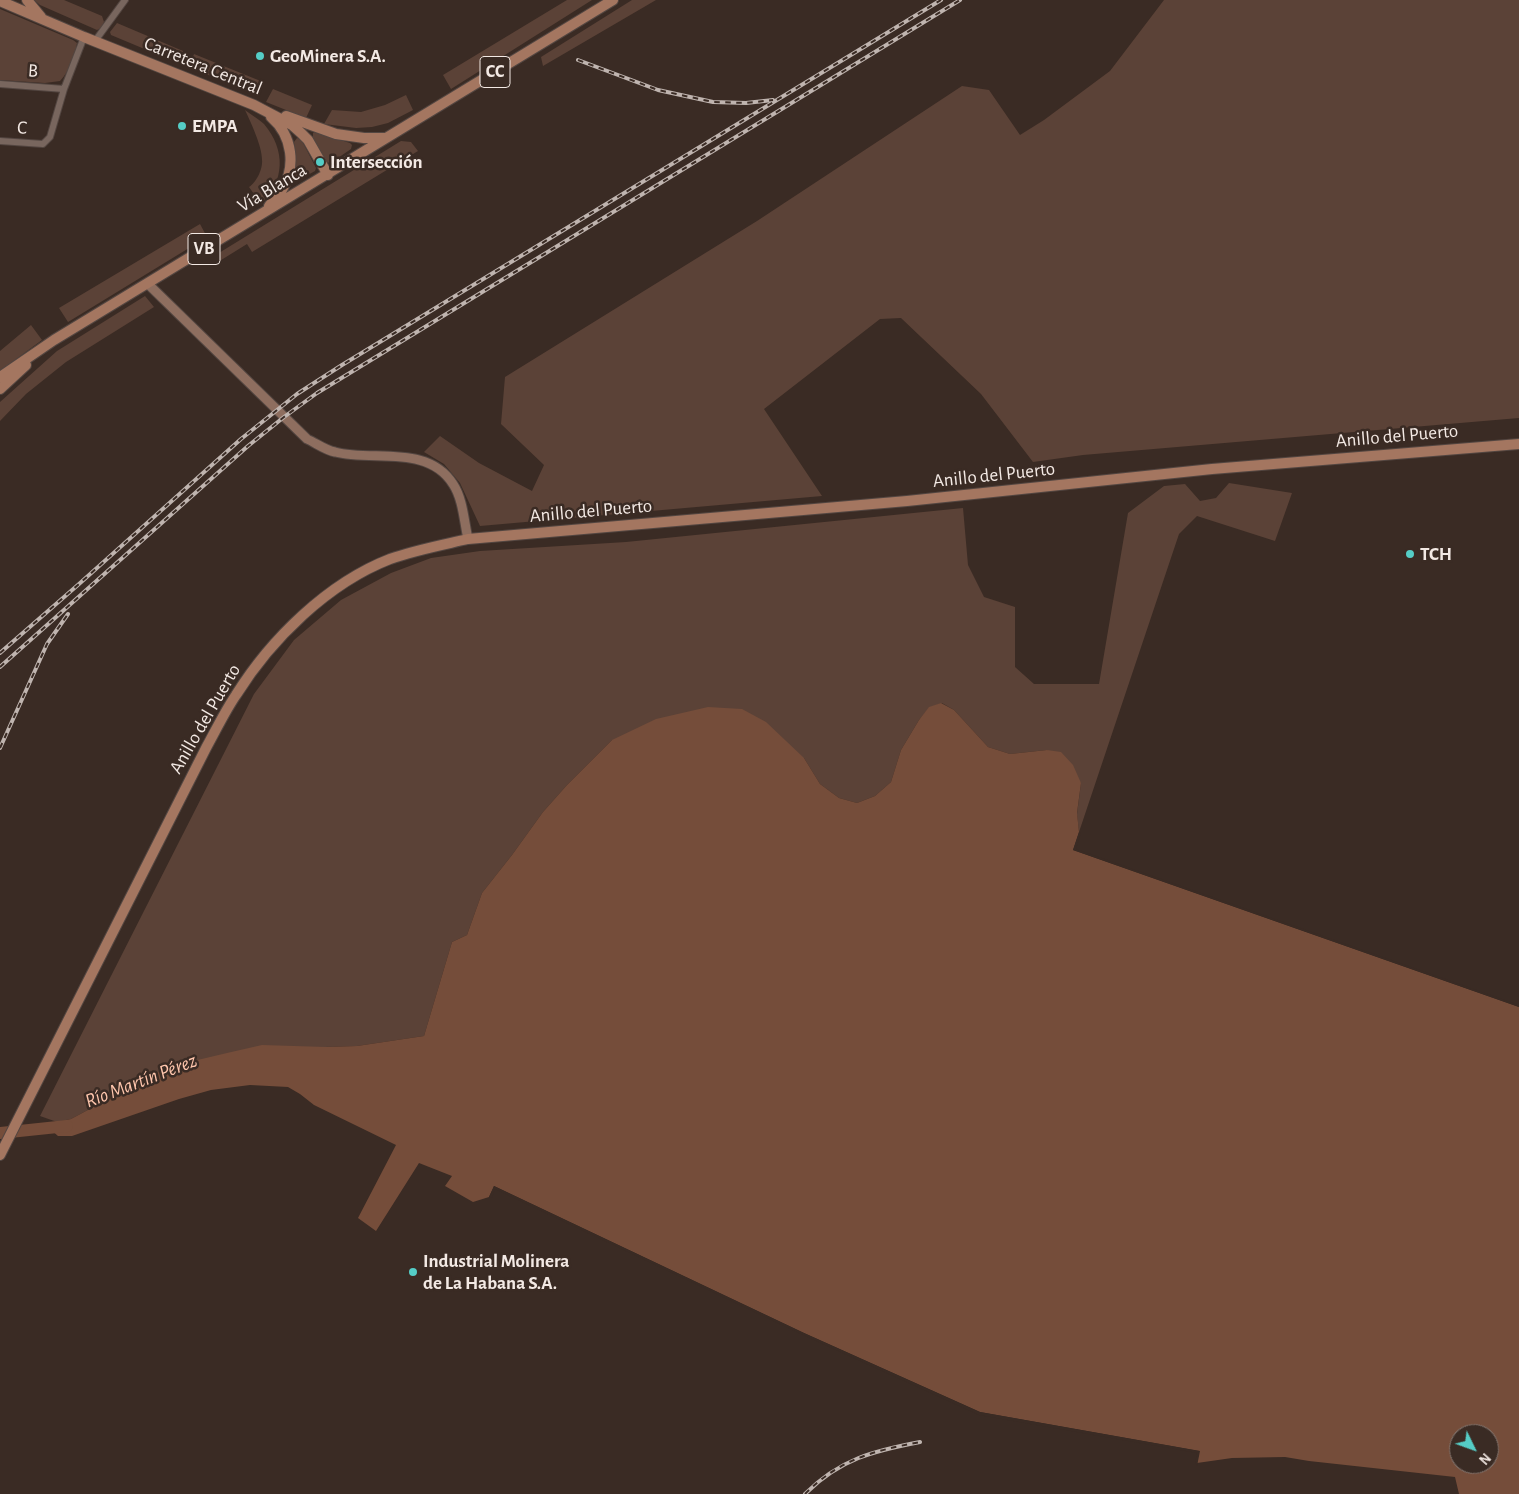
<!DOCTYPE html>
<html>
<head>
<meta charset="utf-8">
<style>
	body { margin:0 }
	#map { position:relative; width:1519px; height:1494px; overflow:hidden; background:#3a2b24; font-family:"Alegreya Sans",sans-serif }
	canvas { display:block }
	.north { position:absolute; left:1449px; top:1424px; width:50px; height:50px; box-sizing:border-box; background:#3a2b24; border:1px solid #847771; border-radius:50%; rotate:132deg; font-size:14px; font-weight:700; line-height:20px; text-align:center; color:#f3e9e4 }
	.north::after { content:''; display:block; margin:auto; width:18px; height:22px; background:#55cdc6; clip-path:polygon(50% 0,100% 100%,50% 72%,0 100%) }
</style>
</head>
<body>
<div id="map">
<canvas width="1519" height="1494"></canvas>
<div class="north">N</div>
</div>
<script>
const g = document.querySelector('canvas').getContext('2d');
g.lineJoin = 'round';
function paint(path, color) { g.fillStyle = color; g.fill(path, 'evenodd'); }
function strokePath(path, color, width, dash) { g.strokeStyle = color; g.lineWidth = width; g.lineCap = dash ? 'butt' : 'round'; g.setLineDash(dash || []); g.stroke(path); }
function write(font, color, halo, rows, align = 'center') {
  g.font = font + ' "Alegreya Sans",sans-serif'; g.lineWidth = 5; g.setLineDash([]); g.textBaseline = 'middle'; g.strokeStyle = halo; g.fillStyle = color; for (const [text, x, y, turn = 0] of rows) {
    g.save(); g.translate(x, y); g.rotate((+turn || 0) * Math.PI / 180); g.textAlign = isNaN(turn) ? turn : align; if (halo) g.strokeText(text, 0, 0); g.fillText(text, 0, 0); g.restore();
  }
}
paint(new Path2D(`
	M34,0H64L102,16L104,22L101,28L97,30L40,5Z
	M567,0H592L451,89L443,75Z
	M632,0H656L543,66L541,57Z
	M1164,0H1519V418L1083,455L1033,462L981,394L901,318L880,319L764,409L822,496L480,526L460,483L444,464L424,452L440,436L479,463L532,491L544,465L501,424L505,377L757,221L962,86L989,90L1020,135L1044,120L1110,71Z
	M0,9L73,40L77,43C75,56 69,72 60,81L45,83L0,80Z
	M117,23L183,51L178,63L111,35L110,32Z
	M194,54L263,82L257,95L189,67Z
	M273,89L312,105L306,118L266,102Z
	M406,95L413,110L388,123L372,127L356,128L324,124L332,110L361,112L385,105Z
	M245,110C251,115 259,119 264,124C286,150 285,181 261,204L249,187C256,183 263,169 262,160C262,146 251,123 245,110Z
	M315,132L350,143L352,145L351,149L332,162L326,163L313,139V133Z
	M297,138L301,139L316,168L315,171L295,182L292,179L295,151L294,142Z
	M401,141L411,142L418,151L252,252L247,244L218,262L214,256Z
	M200,224L207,237L68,322L59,308Z
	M145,296L154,307L66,362L26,394L0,421V402L57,351Z
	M31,325L42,340L0,371V351Z
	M1229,483L1292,493L1275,541L1197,516L1179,534L1079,832L1077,814L1081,783L1047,750L1010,754L988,747L954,710L942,703L929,708L919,720L901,750L891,782L875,796L857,803L839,798L820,784L804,758L612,740L567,785L543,812L512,855L482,893L467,935L452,942L424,1036L357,1046L326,1047L192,1062L168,1067L71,1119L57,1122L40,1116L254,694L294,640L341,600L391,573L431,558L480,551L626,542L963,508L968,565L984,597L1015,607V667L1034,684H1099L1128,513L1164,486L1185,484L1200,501L1216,498Z`), '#5b4237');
paint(new Path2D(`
	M941,703L954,710L988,747L1010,754L1047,750L1061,752L1073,765L1081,783L1077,813L1079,832L1073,850L1519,1007V1494H1459L1455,1477L1309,1461L1285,1457L1232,1458L1197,1463L1199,1451L980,1412L804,1333L494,1186L489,1197L473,1202L445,1186L452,1176L419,1163L376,1231L358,1218L396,1145L314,1105L300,1094L288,1087L250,1085L211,1090L179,1099L72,1136H58L50,1129L57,1122L71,1119L168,1067L227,1053L262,1045L326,1047L357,1046L424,1036L452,942L467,935L482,893L512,855L543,812L567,785L612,740L656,719L708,707L742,709L766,722L804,758L820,784L839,798L857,803L875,796L891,782L901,750L919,720L929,707ZM1459,1434H1489V1464H1459Z`), '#754d3a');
paint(new Path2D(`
	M1079,832L1081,833L1076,849L1519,1005V1007L1073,850Z
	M494,1186L804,1333L980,1412L1200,1451L1197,1466L1195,1463L1197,1453L979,1415L803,1335L495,1189L492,1198L489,1197Z`), '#3a2b24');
strokePath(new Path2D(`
	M0,1133L67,1126`), '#754d3a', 12);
const minor = new Path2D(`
	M95,41L125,0
	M0,84L64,89
	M0,141L43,144L50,137L64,89L84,37`);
const secondary = new Path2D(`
	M148,284L307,439C316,443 325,450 335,452C373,462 428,444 453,484C463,499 464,521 468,539`);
const primary = new Path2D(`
	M27,0L41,17
	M0,1L84,37L254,105L292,125L301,133L308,140L328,175
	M286,116L336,134L364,138H385
	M269,206C273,201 279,196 282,190C296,167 293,136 271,117
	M0,377L54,340L613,0
	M0,389L26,365
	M0,1155L206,748C216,730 225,711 236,695C271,639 328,583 390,559C415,550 442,545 468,539L907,501L1212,469L1519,444`);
strokePath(minor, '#534641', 8);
strokePath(secondary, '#534641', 11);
strokePath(primary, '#534641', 12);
strokePath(minor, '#78665e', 6);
strokePath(secondary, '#8e6e5f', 9);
strokePath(primary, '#a47660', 10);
const rail = new Path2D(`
	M578,60L658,90L713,102L746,103L773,100
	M0,653L79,584L241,439L297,394L342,365L941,0
	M0,667L248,446L284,417L317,393L960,0
	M0,748L47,644L68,614
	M805,1494C840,1459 873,1451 920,1442`);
strokePath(rail, '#bfb4af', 4);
strokePath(rail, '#3a2b24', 2, [5.5]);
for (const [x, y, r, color] of [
	[260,56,5,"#55cdc6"],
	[182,126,5,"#55cdc6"],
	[320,162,5,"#55cdc6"],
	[1410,554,5,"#55cdc6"],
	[413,1272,5,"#55cdc6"]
]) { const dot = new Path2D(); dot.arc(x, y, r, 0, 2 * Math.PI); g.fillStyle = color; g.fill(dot); strokePath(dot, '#3a2b24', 2); }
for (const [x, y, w] of [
	[495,72,30],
	[204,249,32]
]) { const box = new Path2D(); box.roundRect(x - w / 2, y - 15.5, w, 31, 4); g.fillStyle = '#3a2b24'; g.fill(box); strokePath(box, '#f3e9e4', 1); }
write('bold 18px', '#f3e9e4', null, [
	["CC",495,72],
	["VB",204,249]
]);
write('bold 19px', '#f3e9e4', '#3a2b24', [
	["GeoMinera S.A.",270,56],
	["EMPA",192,126],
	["Intersección",330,162],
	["TCH",1420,554],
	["Industrial Molinera",423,1261],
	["de La Habana S.A.",423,1283]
], 'left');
write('19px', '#f3e9e4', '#3a2b24', [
	["Carretera Central",203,66,22],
	["B",33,71,4],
	["C",22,128,4],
	["Vía Blanca",272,188,-31],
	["Anillo del Puerto",1397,436,-5],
	["Anillo del Puerto",994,475,-6],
	["Anillo del Puerto",591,511,-5],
	["Anillo del Puerto",205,719,-60]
]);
write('italic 20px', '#ffc6ad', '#3a2b24', [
	["Río Martín Pérez",141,1081,-21]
]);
</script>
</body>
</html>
